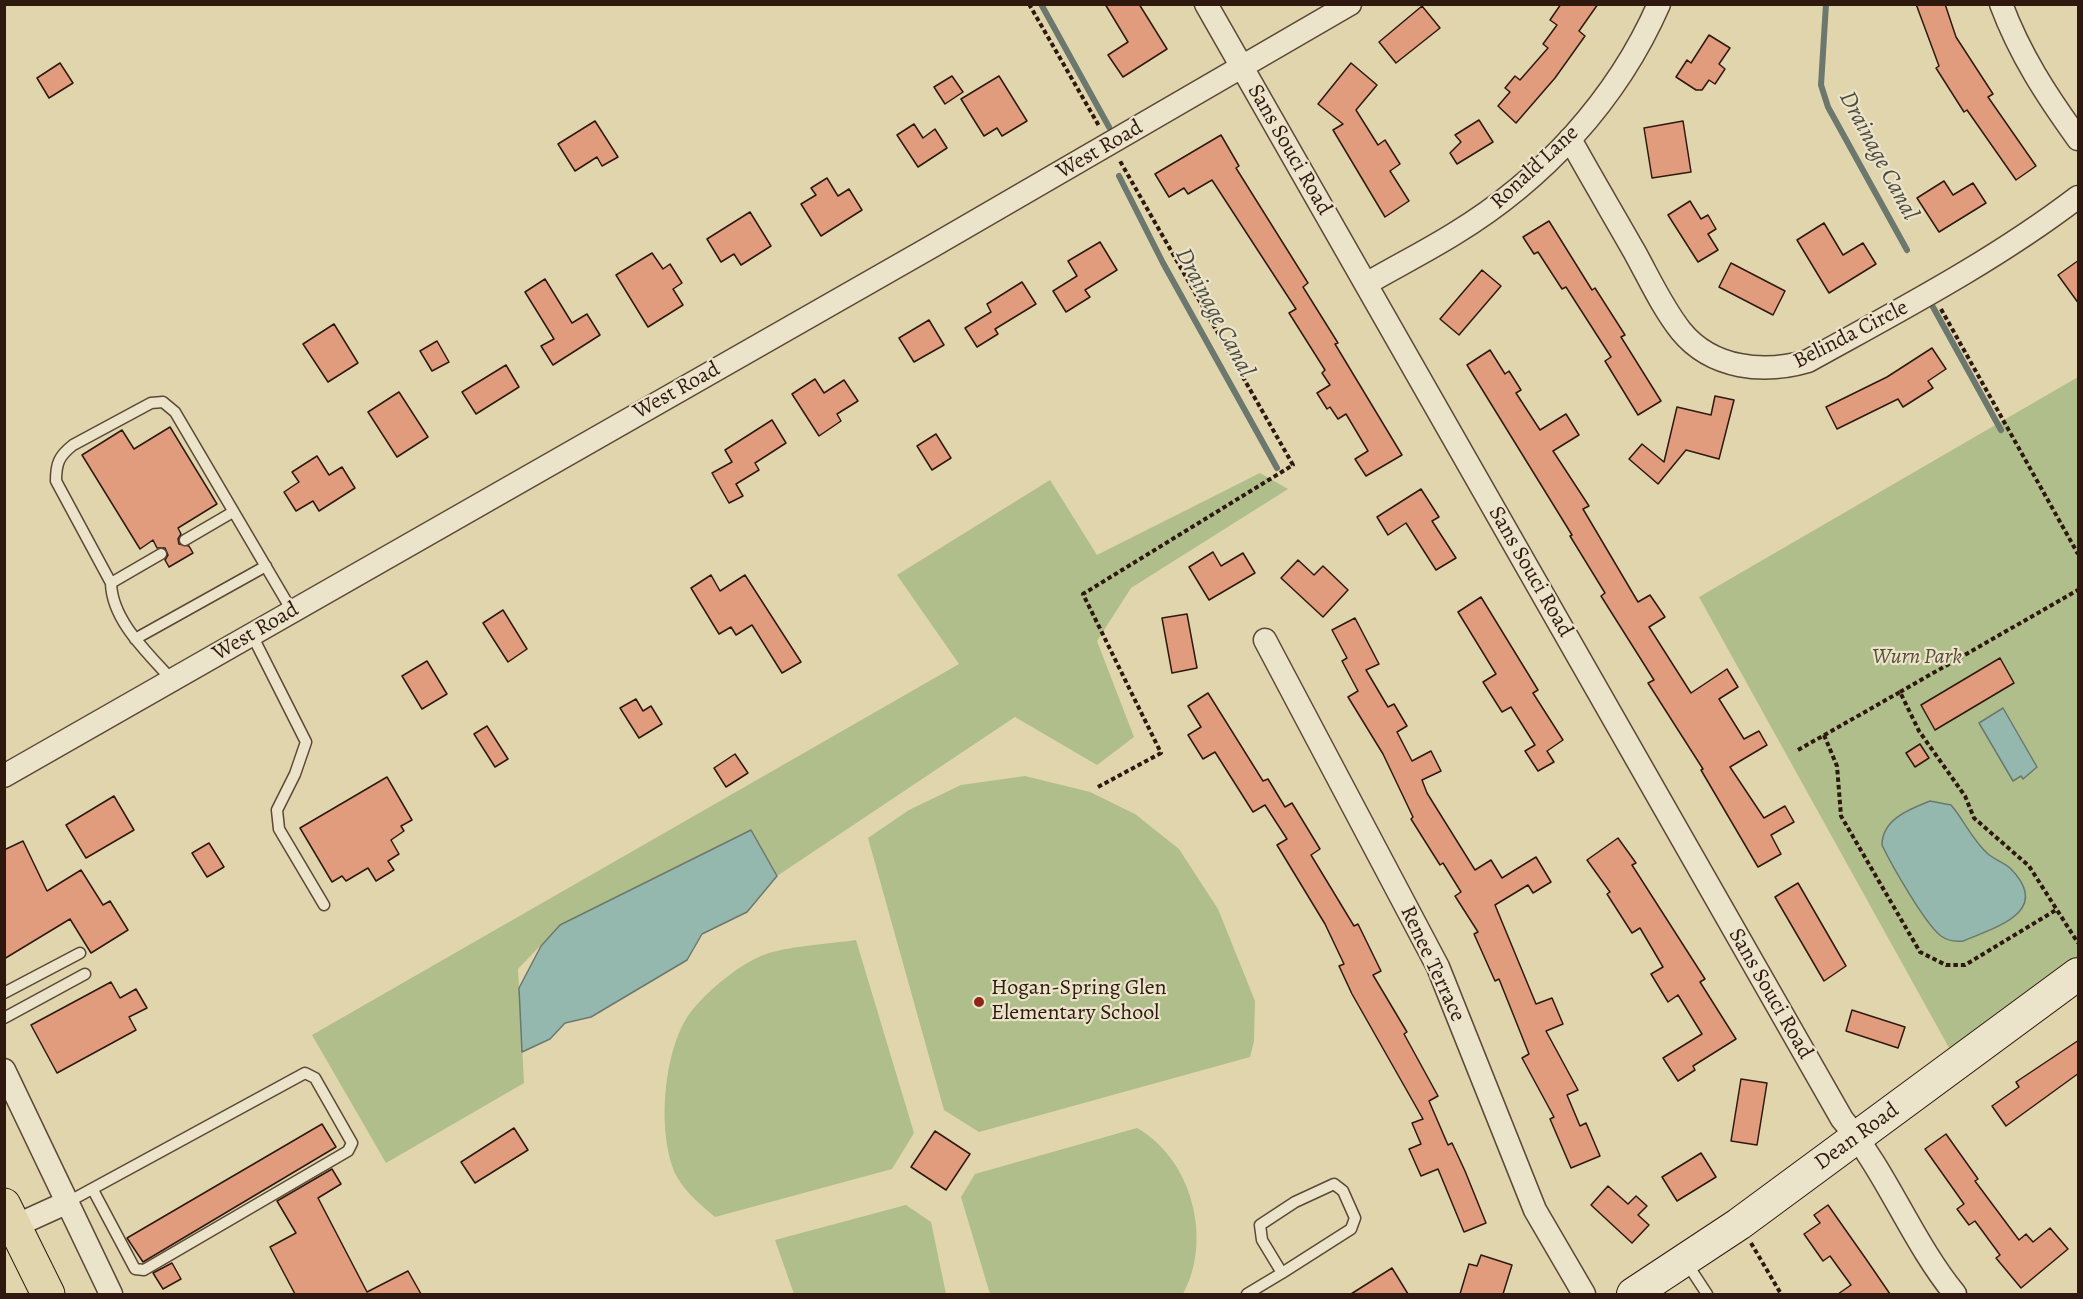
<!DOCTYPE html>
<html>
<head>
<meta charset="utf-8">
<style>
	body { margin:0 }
	#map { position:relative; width:2083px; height:1299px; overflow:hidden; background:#e0d5ad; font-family:Alegreya,serif }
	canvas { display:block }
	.frame { position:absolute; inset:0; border:6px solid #2f190f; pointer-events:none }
</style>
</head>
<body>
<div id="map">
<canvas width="2083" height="1299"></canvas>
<div class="frame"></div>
</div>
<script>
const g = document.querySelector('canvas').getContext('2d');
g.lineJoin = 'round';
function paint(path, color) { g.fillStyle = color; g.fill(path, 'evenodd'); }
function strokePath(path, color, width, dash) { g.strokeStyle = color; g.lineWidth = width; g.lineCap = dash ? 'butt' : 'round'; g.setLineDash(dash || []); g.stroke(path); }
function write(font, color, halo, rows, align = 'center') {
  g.font = font + ' Alegreya,serif'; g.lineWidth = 4.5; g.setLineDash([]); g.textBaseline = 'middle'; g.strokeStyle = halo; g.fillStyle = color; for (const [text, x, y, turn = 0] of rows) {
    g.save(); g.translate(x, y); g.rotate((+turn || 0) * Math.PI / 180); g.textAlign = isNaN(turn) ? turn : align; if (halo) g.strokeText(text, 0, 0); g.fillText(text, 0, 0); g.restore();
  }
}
paint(new Path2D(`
	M2078,377V962L1953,1055L1699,597Z
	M1260,473L1288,489L1131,588L1097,641L1134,737L1097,765L1015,717L777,876L751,830L560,925L518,969L524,1083L386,1163L312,1035L959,664L897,575L1050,480L1097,555Z
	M1025,776L1090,792L1135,814L1179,849L1218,909L1255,1001L1254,1041L1250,1057L979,1132L944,1110L868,838L909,810L961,785Z
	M856,940L914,1133L892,1169L715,1217C701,1205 686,1193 677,1177C656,1136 663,1050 690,1013C705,993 737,966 761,956C784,946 830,944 856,940Z
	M1137,1128C1192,1159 1213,1240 1183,1294H990L961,1197L975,1174Z
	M906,1205L931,1222L946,1294H794L775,1240Z`), '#b0be8b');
const water = new Path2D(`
	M2003,708L2037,767L2023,779L2021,776L2013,781L1979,723Z
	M1930,801L1951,805C1964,820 1971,838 1987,853C1993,859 2003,862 2010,868C2053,911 1997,927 1963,941C1955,942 1948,941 1941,936C1925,924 1891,864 1882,845C1882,819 1910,809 1930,801Z
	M751,830L777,876L747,912L702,934L687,960L591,1017L565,1023L550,1039L522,1052L519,988L541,946L560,925Z`);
paint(water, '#94b8ae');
strokePath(water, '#6c786e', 1.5);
strokePath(new Path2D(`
	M1041,4L1109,127
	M1826,4L1821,85L1828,107L1907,250
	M1119,176L1163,263L1277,468
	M1933,307L2001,430`), '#6c786e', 6);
const building = new Path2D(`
	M1105,4H1139L1167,49L1123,77L1108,55L1128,42Z
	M1561,4H1598L1579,31L1585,36L1555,78L1516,123L1498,106L1510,92L1505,88L1515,76L1520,80L1548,48L1543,44L1557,25L1550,20Z
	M1916,4H1945L1956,37L1993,94L1988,97L2036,166L2016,180L1967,110L1964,112L1936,68L1939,66Z
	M1422,6L1440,28L1396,63L1379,42Z
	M1709,35L1730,48L1719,64L1725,69L1715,84L1709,80L1702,90H1696L1676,77L1687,60L1691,63Z
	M60,63L73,83L49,98L37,78Z
	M1351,63L1377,85L1356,110L1378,145L1385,140L1400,164L1390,171L1409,201L1385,217L1333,130L1343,124L1318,104Z
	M952,76L963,92L945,104L934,87Z
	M999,76L1027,121L1002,136L997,128L984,136L961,99Z
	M1479,120L1493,142L1457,164L1450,153L1461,142L1455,135Z
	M595,121L618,157L602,166L597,157L575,171L558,144Z
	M1683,121L1691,172L1652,178L1644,128Z
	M914,124L923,138L935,129L947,148L918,167L897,135Z
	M1221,135L1239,166L1236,168L1308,283L1303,287L1338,343L1335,344L1402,455L1366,476L1355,459L1368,451L1346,414L1338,419L1330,407L1327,409L1317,393L1330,385L1322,373L1325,370L1289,313L1296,309L1212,180L1188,194L1184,188L1169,197L1155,174Z
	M827,178L838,196L849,189L862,210L821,236L801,204L816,195L811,188Z
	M1944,181L1953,195L1973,183L1986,203L1939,232L1917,198Z
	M1690,201L1701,219L1708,215L1716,229L1708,234L1718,250L1698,262L1668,215Z
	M750,212L771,246L741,265L734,254L721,262L707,239Z
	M1549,221L1592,290L1595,288L1625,335L1621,337L1661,401L1638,415L1605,361L1611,357L1566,287L1562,289L1538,252L1534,254L1523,237Z
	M1824,223L1843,255L1863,243L1876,264L1829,293L1797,240Z
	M1100,242L1117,270L1085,290L1090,297L1066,312L1053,291L1077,276L1068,261Z
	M652,253L663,269L670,264L682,283L673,289L683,305L648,327L616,275Z
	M2079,260V304L2058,275Z
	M1731,263L1785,291L1773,315L1719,287Z
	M1482,270L1501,286L1459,335L1440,319Z
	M545,279L572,323L587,314L600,335L553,365L541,346L554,339L525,292Z
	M1022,282L1036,304L995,329L998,334L977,347L965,328L991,312L987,304Z
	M929,320L944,345L914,362L899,338Z
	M334,324L358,363L328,382L303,344Z
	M437,341L449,362L432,371L420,351Z
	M1932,348L1946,369L1928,381L1933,388L1903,407L1898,399L1837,429L1826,407L1887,377Z
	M1490,350L1505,374L1509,371L1521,390L1516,393L1540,430L1566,414L1579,435L1553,451L1589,506L1583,509L1638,602L1650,595L1665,617L1649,627L1691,693L1727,669L1738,687L1719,699L1744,739L1759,731L1767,745L1730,767L1764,818L1785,806L1794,822L1771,835L1781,854L1758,867L1701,770L1703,769L1648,683L1654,680L1601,596L1605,593L1570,536L1572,535L1467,365Z
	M506,365L519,387L476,414L462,392Z
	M815,379L824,393L844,380L858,401L837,414L841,421L819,436L792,394Z
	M399,392L428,437L397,457L368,412Z
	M1715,396L1734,400L1719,459L1686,450L1658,484L1629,459L1642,444L1664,462L1677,407L1711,415Z
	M772,420L786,443L755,463L759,470L736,484L743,496L729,503L712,473L732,462L725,450Z
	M170,427L217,504L178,528L181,534L178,539L179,544L189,546L193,553L169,567L165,560L168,555L165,548H157L153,540L140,549L82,455L122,430L134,449Z
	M936,434L951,458L932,470L917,446Z
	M317,456L329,475L342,467L355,488L319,511L313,501L296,511L284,492L299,482L292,472Z
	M1421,489L1439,517L1432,521L1456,558L1436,570L1406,523L1388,535L1377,517Z
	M1213,552L1221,566L1243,553L1255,573L1209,600L1189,567Z
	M1298,560L1314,575L1323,566L1348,590L1323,617L1281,578Z
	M711,575L720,591L745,575L801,662L782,673L752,625L736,635L731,627L719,634L691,588Z
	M1481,597L1538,690L1533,693L1563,740L1547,751L1554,762L1538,771L1525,751L1535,745L1511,707L1502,712L1483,682L1496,674L1458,612Z
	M503,610L527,649L508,662L483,623Z
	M1187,614L1197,668L1172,673L1162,618Z
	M1355,618L1379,664L1366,670L1388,707L1394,704L1407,726L1397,732L1412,761L1431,751L1441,771L1422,780L1427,793L1475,870L1491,860L1502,878L1536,857L1551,882L1533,893L1528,885L1495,905L1536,1004L1552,998L1563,1024L1546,1031L1578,1090L1567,1095L1580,1126L1586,1123L1600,1156L1571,1168L1550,1119L1554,1117L1522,1058L1529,1054L1499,979L1495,981L1474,934L1478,932L1455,896L1461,892L1443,863L1440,865L1411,819L1413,817L1383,754L1348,697L1358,691L1342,661L1347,658L1332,630Z
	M2000,658L2014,683L1935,730L1921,705Z
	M427,661L447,694L422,709L402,676Z
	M1208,693L1263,781L1268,779L1285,807L1292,803L1320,849L1311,855L1354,926L1358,924L1381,971L1373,975L1407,1032L1404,1034L1438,1096L1429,1101L1448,1145L1452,1143L1465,1171L1486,1223L1464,1232L1438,1169L1421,1176L1409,1149L1421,1144L1412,1123L1423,1119L1352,994L1339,966L1344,964L1325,924L1277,845L1287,839L1265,805L1253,812L1215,752L1203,759L1188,735L1201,727L1188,706Z
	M636,699L643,711L651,706L662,724L639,738L620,708Z
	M487,726L508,759L495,767L474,734Z
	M1920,744L1929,758L1915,767L1906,753Z
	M735,754L748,773L726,787L714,768Z
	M387,777L412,820L401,826L404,831L391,840L399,854L388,861L394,870L376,881L368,868L346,881L342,876L332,882L300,828Z
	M114,796L134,830L86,858L66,825Z
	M1618,838L1636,863L1632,865L1705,979L1700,982L1736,1039L1693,1066L1695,1070L1678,1081L1663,1058L1702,1034L1678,995L1668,1002L1651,974L1663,967L1640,928L1632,933L1607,894L1610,892L1587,860Z
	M23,841L47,891L81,870L103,905L110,901L128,930L91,953L70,919L4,959V850Z
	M209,843L224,867L207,877L192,853Z
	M1798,883L1846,966L1824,981L1775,897Z
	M111,982L120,998L136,989L147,1008L129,1017L136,1030L57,1073L31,1025Z
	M1852,1010L1905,1027L1898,1048L1846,1031Z
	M2079,1040V1073L2006,1126L1992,1106L2019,1087L2016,1082Z
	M1741,1079L1767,1083L1757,1145L1731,1141Z
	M322,1124L336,1147L143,1262L127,1238Z
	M514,1128L528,1150L475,1183L461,1162Z
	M935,1131L970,1154L946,1190L911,1167Z
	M1946,1134L1978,1179L1975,1181L2019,1240L2026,1234L2033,1242L2050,1228L2068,1249L2021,1288L1996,1258L2000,1255L1975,1221L1969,1225L1957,1209L1964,1204L1925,1149Z
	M1701,1153L1716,1177L1677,1201L1662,1177Z
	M332,1169L341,1184L318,1198L367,1292L408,1271L421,1294H295L270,1247L296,1233L277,1201Z
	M1608,1186L1628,1204L1636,1196L1647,1206L1638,1215L1649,1225L1632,1243L1591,1205Z
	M1828,1205L1866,1259L1890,1294H1838L1851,1285L1830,1256L1823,1261L1804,1234L1820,1223L1814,1215Z
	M1481,1255L1512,1265L1503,1294H1460L1469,1264L1477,1266Z
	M172,1263L181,1279L163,1289L153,1273Z
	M1392,1268L1408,1294H1351Z`);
paint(building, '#e19c7d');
strokePath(building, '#2f190f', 1.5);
const lane = new Path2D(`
	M185,540L233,512
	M111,583L161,554
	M252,635L306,742L295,774L277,810L279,829L324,905
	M135,639L266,566
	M172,680C148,653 112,621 111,583L56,481C56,463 59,456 73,445L151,403L163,402L175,412L292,611
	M4,993L80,953
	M4,1018L85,974
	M68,1202L305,1073L315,1078L352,1143L348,1151L144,1270L135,1269L93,1190
	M1686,1262L1707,1294
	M1247,1294L1282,1273L1351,1229L1355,1218L1343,1191L1334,1184L1295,1202L1260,1225L1262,1240L1282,1273`);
const street = new Path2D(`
	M1206,4L1842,1119C1887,1172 1911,1240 1955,1294
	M2001,4C2020,55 2047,96 2078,139
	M1570,139C1591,177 1613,214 1634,251C1649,278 1662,307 1681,331C1712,369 1764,374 1808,361C1900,310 1994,261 2078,197
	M1366,284C1395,267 1425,252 1454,234C1543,180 1617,100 1659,4
	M1265,640L1438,967L1535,1210L1584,1294
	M4,776L931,247L1350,4
	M4,1070L111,1294
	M15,1226L68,1202`);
const secondary = new Path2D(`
	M1633,1294L1739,1224L2078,974`);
const highway = new Path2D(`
	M4,1205L48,1294`);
strokePath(lane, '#5b4836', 13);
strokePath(street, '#5b4836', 25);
strokePath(secondary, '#2f190f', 34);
strokePath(highway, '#2f190f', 35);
strokePath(new Path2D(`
	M1029,4L1099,126
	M1941,309L2078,554
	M1900,692L2078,590
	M1824,735L1837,766L1841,816L1920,952L1946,965H1965L2056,910
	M1798,750L1900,692L1919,731L1965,796L1974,818L2029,866L2078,943
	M1098,787L1161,753L1083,594L1293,465L1120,161
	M1751,1243L1781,1294`), '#2f190f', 4, [4.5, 3]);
strokePath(lane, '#ebe4ca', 10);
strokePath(street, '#ebe4ca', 22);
strokePath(secondary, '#ebe4ca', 32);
strokePath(highway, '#e0d5ad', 33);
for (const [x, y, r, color] of [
	[979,1002,6,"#8f2418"]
]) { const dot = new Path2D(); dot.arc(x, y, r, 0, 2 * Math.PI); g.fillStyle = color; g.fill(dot); strokePath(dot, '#ebe4ca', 2); }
write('22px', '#2f190f', '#ebe4ca', [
	["West Road",1100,150,-30],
	["Sans Souci Road",1289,150,60],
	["Ronald Lane",1535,168,-43],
	["Belinda Circle",1851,335,-27],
	["West Road",677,391,-29],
	["Sans Souci Road",1530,572,60],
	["West Road",256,632,-30],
	["Renee Terrace",1432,964,65],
	["Sans Souci Road",1770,994,60],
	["Dean Road",1857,1137,-36]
]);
write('italic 22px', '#564b34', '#ebe4ca', [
	["Wurn Park",1917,658]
]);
write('22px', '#2f190f', '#ebe4ca', [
	["Hogan-Spring Glen",991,989],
	["Elementary School",991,1014]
], 'left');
write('italic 24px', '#4d493f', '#ebe4ca', [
	["Drainage Canal",1878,156,62],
	["Drainage Canal",1214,313,62]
]);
</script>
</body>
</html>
